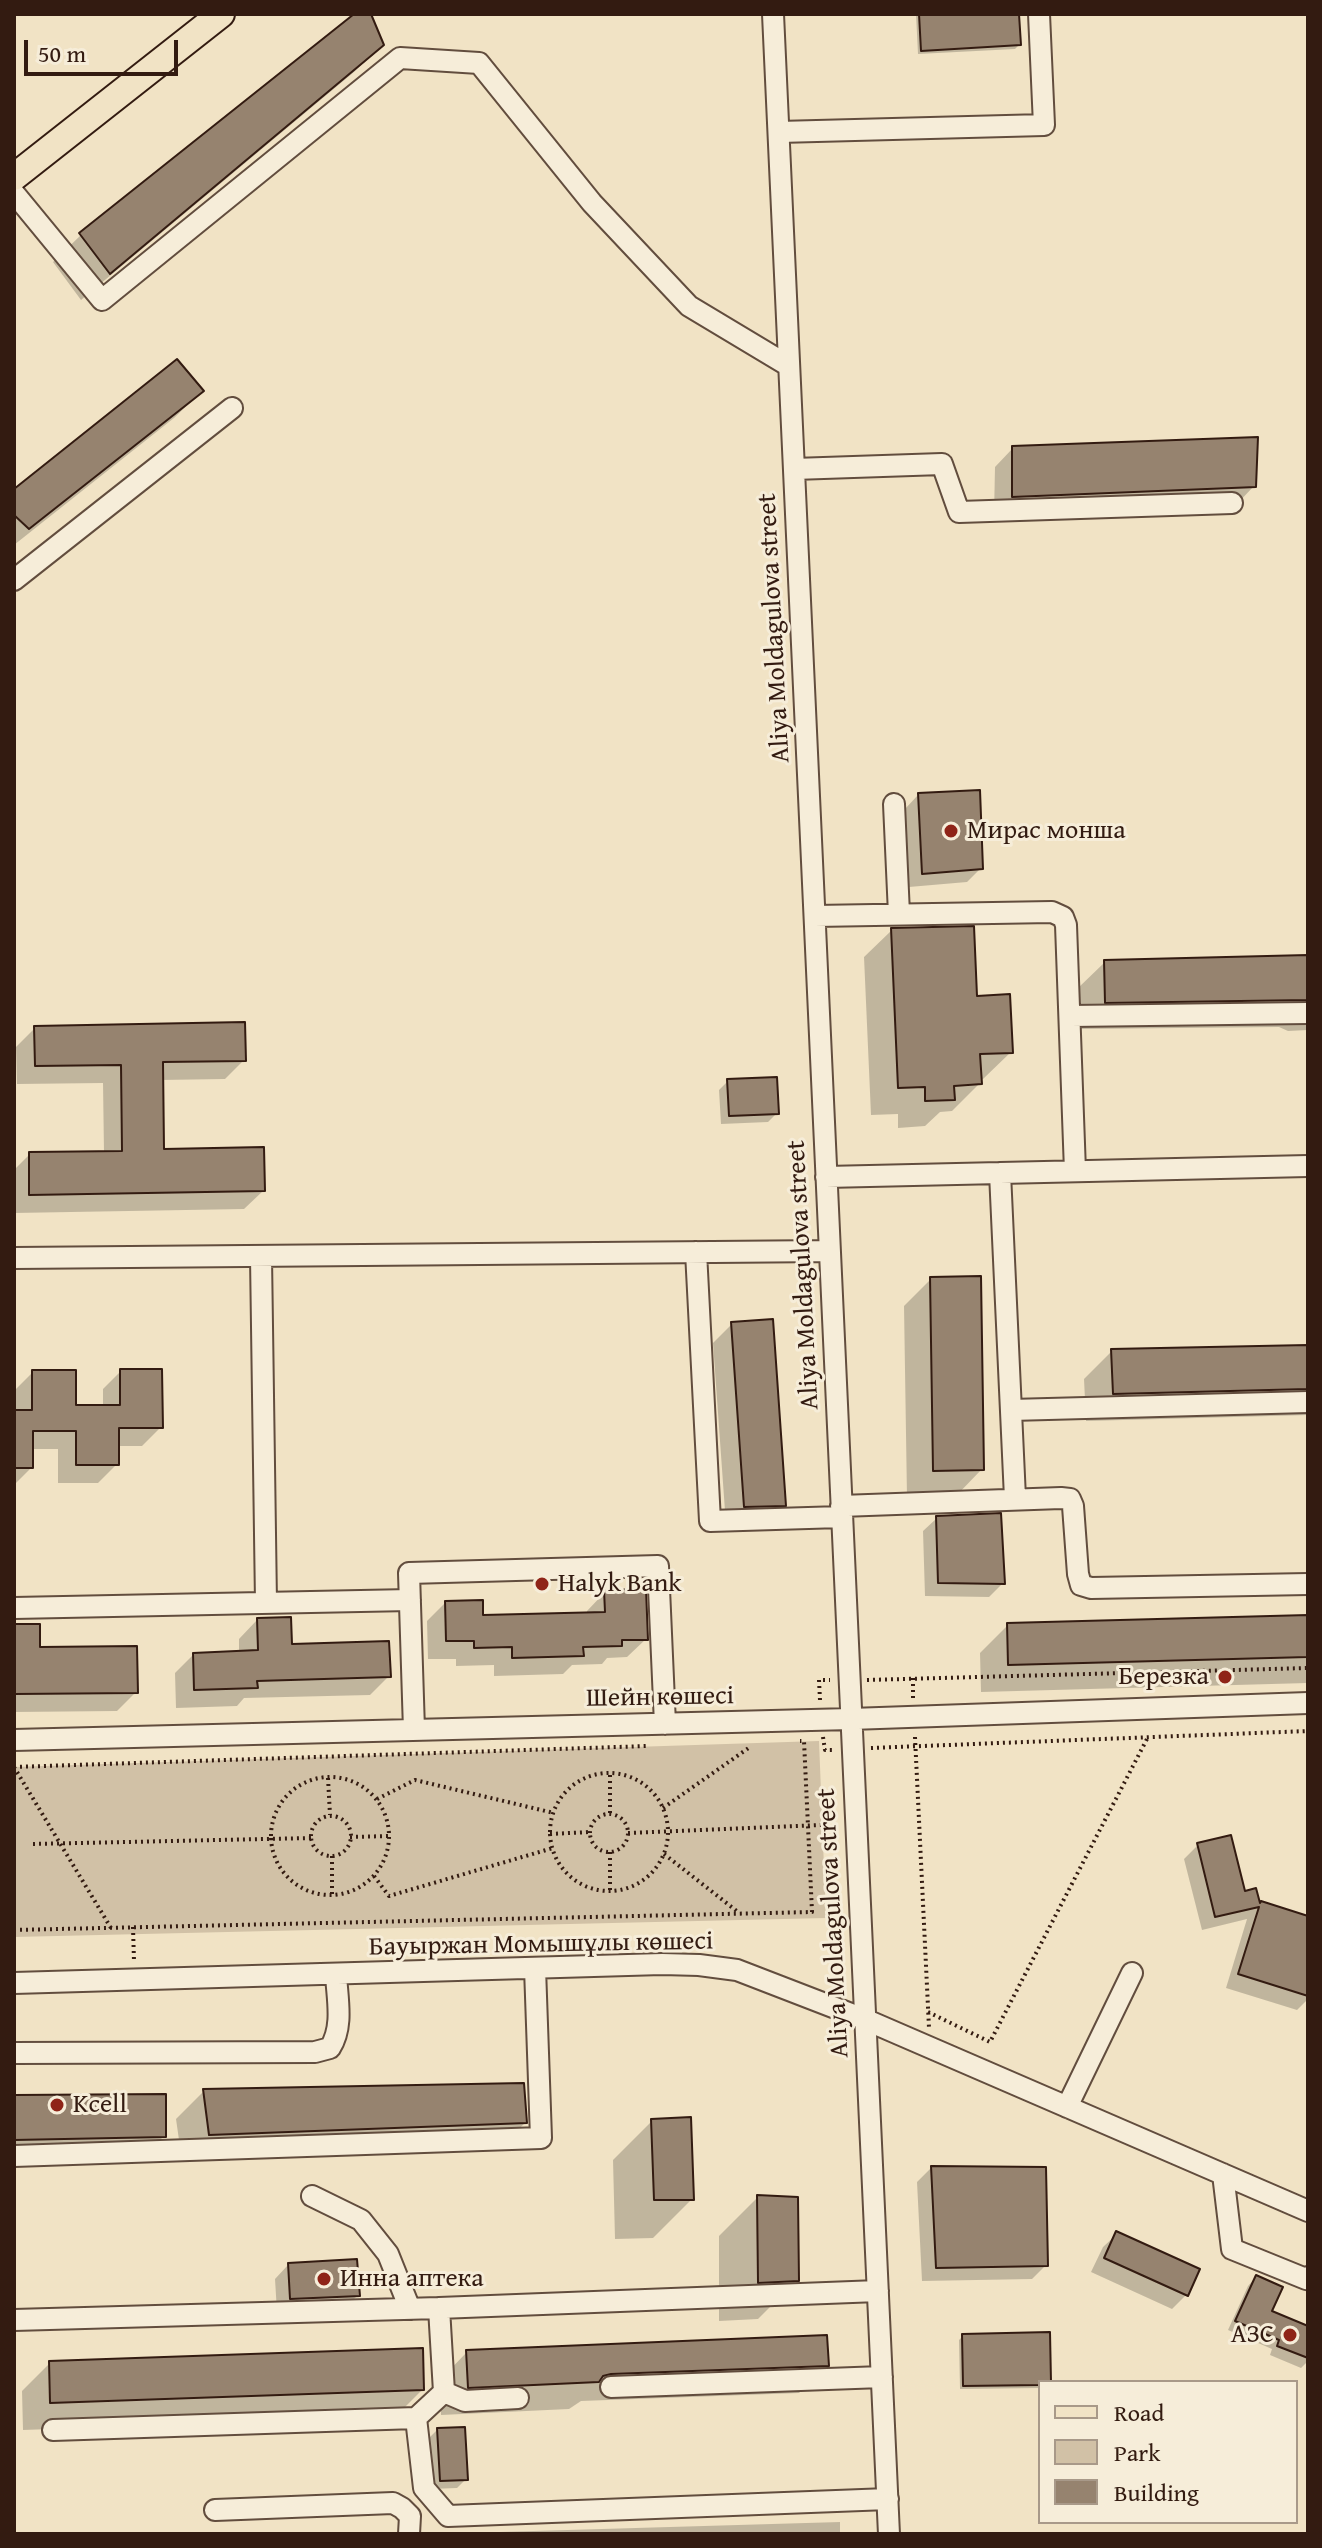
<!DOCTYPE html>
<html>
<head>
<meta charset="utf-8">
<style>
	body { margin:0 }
	#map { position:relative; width:1322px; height:2548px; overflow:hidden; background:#f1e3c5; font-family:"Gentium Book Plus",serif }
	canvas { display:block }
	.frame { position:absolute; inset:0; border:16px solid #331b11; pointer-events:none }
	.legend { position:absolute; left:1038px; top:2380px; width:260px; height:144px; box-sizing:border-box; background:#f6edd9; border:2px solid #a89989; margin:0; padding:10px 14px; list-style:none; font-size:24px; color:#331b11 }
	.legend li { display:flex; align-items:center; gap:16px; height:40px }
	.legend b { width:40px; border:2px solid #a89989 }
	.scale { position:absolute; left:24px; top:40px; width:154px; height:36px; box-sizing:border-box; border:4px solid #331b11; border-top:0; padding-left:10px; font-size:24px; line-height:28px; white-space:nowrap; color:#331b11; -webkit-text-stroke:6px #f6edd9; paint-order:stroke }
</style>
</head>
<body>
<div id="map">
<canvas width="1322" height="2548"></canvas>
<div class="frame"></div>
<ul class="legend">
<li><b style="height:10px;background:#f1e3c5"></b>Road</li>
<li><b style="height:22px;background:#d1c1a6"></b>Park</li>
<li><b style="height:22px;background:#96836f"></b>Building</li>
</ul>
<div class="scale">50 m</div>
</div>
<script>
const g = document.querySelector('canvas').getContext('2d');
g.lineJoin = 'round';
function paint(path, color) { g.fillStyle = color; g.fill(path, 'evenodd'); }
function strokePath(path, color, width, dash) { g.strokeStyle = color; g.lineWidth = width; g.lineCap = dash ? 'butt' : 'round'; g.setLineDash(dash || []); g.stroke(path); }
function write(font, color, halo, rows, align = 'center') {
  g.font = font + ' "Gentium Book Plus",serif'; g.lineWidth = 6; g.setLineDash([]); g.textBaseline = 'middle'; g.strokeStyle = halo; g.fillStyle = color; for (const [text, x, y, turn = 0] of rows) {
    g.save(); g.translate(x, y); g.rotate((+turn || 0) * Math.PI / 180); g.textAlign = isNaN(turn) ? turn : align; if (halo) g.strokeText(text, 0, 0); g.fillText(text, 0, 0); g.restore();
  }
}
paint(new Path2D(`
	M819,1741L826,1918L14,1937V1767Z`), '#d1c1a6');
paint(new Path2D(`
	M357,14H369L382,44L354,72L81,300L53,262L81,235Z
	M916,14H1017L1019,45L1015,49L918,54Z
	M202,391L174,418L14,545V492Z
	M1013,448L1254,486L1236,505L994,515L995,467Z
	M918,795L981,868L967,882L909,887L905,809Z
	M892,930L1011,1052L983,1079L979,1080L980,1083L952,1111L940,1112L925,1126L898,1128V1114L871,1115L864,957Z
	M1308,957V1030L1288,1031L1279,1027L1078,1029L1077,989L1105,962Z
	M35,1028L244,1060L225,1079L161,1080L162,1151L263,1191L244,1209L14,1213V1170L30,1154L104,1153L103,1083L17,1084L16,1047Z
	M728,1081L777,1113L768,1122L721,1124L719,1090Z
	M931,1279L982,1469L955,1497L907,1498L904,1306Z
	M732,1324L784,1505L766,1524L726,1525L713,1343Z
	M1308,1347V1415L1086,1421L1084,1379L1112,1351Z
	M121,1371L161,1427L142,1446H117V1464L98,1483H58V1449H31V1468L14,1485V1391L33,1372L74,1407H103V1389Z
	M937,1518L1003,1583L989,1597L925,1596L923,1531Z
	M605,1592L646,1639L627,1657L607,1658L602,1664L572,1665L563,1674L494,1676V1665L456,1666V1659H428L427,1621L446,1602L481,1617L587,1615V1611Z
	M1308,1617V1683L981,1692L980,1653L1008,1625Z
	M257,1620L290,1646L389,1676L370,1695L244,1698L237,1706L176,1708L175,1673L193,1655L239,1653V1639Z
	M14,1626L38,1649L136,1692L117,1711L14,1712Z
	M1198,1845L1244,1893L1308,1951V1999L1297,2010L1226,1988L1247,1919L1202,1930L1184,1859Z
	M204,2091L525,2123L497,2150L182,2161L176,2119Z
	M14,2097L164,2136L140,2160L14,2163Z
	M652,2121L692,2199L653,2238L615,2239L613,2160Z
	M931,2168L1046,2265L1032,2279L922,2281L917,2182Z
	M758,2197L797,2280L758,2319L719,2321V2236Z
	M1117,2234L1197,2270L1186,2295L1172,2309L1091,2272L1103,2247Z
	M288,2265L358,2295L344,2309L277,2312L275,2279Z
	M1256,2277L1270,2312L1308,2328V2361L1301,2368L1270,2355L1272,2349L1228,2330L1248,2286Z
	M963,2336L1049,2382H1040V2388L960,2389L959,2340Z
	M467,2352L827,2365L799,2393L581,2401L569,2409L441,2415L440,2380Z
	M50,2363L422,2390L395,2417L23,2430L22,2391Z
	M437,2430L466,2479L457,2488L431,2489L428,2439Z
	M840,2522V2534H464L465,2533Z`), '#0003');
const building = new Path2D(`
	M354,14H371L384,45L110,274L79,233Z
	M919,14H1019L1021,45L921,51Z
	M177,359L204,391L29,529L14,515V489Z
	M1258,437L1256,487L1012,497V446Z
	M980,790L983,869L922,874L918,793Z
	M974,926L977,996L1010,994L1013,1053L980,1054L982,1084L954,1086L955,1100L925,1101V1087L898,1088L891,928Z
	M1308,955V1000L1105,1003L1104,960Z
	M245,1022L246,1061L163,1062L164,1149L264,1147L265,1191L29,1195V1152L122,1151L121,1065L35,1066L34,1026Z
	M777,1077L779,1114L729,1116L727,1079Z
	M981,1276L984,1470L933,1471L930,1277Z
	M773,1319L786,1506L744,1507L731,1322Z
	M1308,1345V1389L1113,1394L1111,1349Z
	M120,1369H162L163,1428H119V1465H76V1431H33V1468H14V1410H32V1370H76V1405H120Z
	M1001,1513L1005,1584L938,1583L936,1516Z
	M646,1589L648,1640H622V1646L583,1647L584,1656L512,1658V1647L474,1648V1641H446L445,1601L483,1600V1615L605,1612L604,1590Z
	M1308,1615V1657L1008,1665L1007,1623Z
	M291,1617L292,1644L389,1641L391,1677L257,1681L258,1688L194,1690L193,1653L258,1650L257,1618Z
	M14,1624H40V1647L137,1646L138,1693L14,1694Z
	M1231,1835L1245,1891L1256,1888L1260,1903L1261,1901L1308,1916V1996L1238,1974L1259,1907L1215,1917L1197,1843Z
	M524,2083L527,2123L209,2135L203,2089Z
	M166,2094V2137L14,2140V2095Z
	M691,2117L694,2200H654L651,2119Z
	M931,2166L1046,2167L1048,2266L936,2268Z
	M757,2195L798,2197L799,2281L758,2283Z
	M1116,2231L1200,2269L1188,2296L1104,2258Z
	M357,2259L360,2296L290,2299L288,2263Z
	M1256,2275L1283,2287L1272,2311L1308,2326V2358L1277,2346L1279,2340L1235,2321Z
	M1050,2332L1051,2382H1040V2385L963,2386L962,2334Z
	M827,2335L829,2366L611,2374L603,2376L599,2382L468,2388L466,2350Z
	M423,2348L424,2390L50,2403L49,2361Z
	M465,2427L468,2480L440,2481L437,2428Z`);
paint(building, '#96836f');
strokePath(building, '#331b11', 2);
const minor = new Path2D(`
	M773,14L889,2534
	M779,132L1044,125L1039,14
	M14,193L102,300L400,58L479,63L592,203L689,306L789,366
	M794,469L942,464L959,512L1232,503
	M14,580L232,408
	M894,804L899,914
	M815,916L1052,912L1063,917L1066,925L1075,1171
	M1071,1016L1308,1013
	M826,1177L1000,1173
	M696,1252L710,1521L841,1517
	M261,1257L266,1603
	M14,1258L829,1251
	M1011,1410L1308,1402
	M1015,1498L1000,1173L1308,1166
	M841,1506L1061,1498L1070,1499L1073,1506L1078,1574L1081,1585L1091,1588L1308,1584
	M14,1608L410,1600
	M414,1730L409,1573L658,1566L665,1724
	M14,1740L851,1719L1308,1703
	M14,1983L662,1964L699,1965L737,1970L864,2019L1308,2211
	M14,2053L315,2052L330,2048C344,2026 337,1998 336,1974
	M1067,2107L1132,1973
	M14,2156L541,2138L535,1968
	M1223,2174L1232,2249L1306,2279L1308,2277
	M312,2196L361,2220L388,2254L410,2309
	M14,2320L439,2308L878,2291
	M611,2387L882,2377
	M444,2392L465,2401L518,2398
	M416,2418L424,2488L448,2516L888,2499
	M53,2430L416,2418L444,2392L439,2308
	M215,2510L393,2503L402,2508L410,2516L409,2534`);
const major = new Path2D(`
	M14,177L221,14`);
strokePath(minor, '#624d3e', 24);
strokePath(major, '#331b11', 30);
strokePath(new Path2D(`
	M913,1678V1700
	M867,1680L1308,1668
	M820,1700L819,1680H830
	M823,1737L825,1750H834
	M915,1737L929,2028
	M871,1748L1308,1731
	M14,1767L647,1746
	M14,1767L111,1928
	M550 1832a59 59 0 1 1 118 0a59 59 0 1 1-118 0Z
	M271 1836a59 59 0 1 1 118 0a59 59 0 1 1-118 0Z
	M328,1778L330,1815
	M377,1799L415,1780L554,1813
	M663,1808L750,1747
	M610,1813V1773
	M590 1833a19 19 0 1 1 38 0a19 19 0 1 1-38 0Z
	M311 1836a20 20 0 1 1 40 0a20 20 0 1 1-40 0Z
	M628,1833L822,1825
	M550,1834L590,1832
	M350,1837L389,1836
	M33,1844L311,1838
	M610,1852V1891
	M664,1854L738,1912
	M332,1856V1896
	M374,1876L389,1896L553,1848
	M133,1927L134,1961
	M14,1930L812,1912L804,1741H800
	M928,2012L990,2042L1148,1737`), '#331b11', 4, [2, 4]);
strokePath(minor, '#f6edd9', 20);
strokePath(major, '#f1e3c5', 26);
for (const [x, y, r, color] of [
	[951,831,8,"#8f2418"],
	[542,1584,8,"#8f2418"],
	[1225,1677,8,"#8f2418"],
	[57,2105,8,"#8f2418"],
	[324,2279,8,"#8f2418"],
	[1290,2335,8,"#8f2418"]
]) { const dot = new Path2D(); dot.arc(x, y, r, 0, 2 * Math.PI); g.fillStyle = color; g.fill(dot); strokePath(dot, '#f6edd9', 3); }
write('26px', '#331b11', '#f6edd9', [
	["Aliya Moldagulova street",775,628,-93],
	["Aliya Moldagulova street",804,1275,-93],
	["Шейн көшесі",660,1698,-1],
	["Aliya Moldagulova street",834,1923,-93],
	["Бауыржан Момышұлы көшесі",541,1945,-1]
]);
write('26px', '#331b11', '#f6edd9', [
	["Мирас монша",967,831],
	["Halyk Bank",558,1584],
	["Березка",1209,1677,"right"],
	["Kcell",73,2105],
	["Инна аптека",340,2279],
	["АЗС",1274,2335,"right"]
], 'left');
</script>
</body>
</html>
